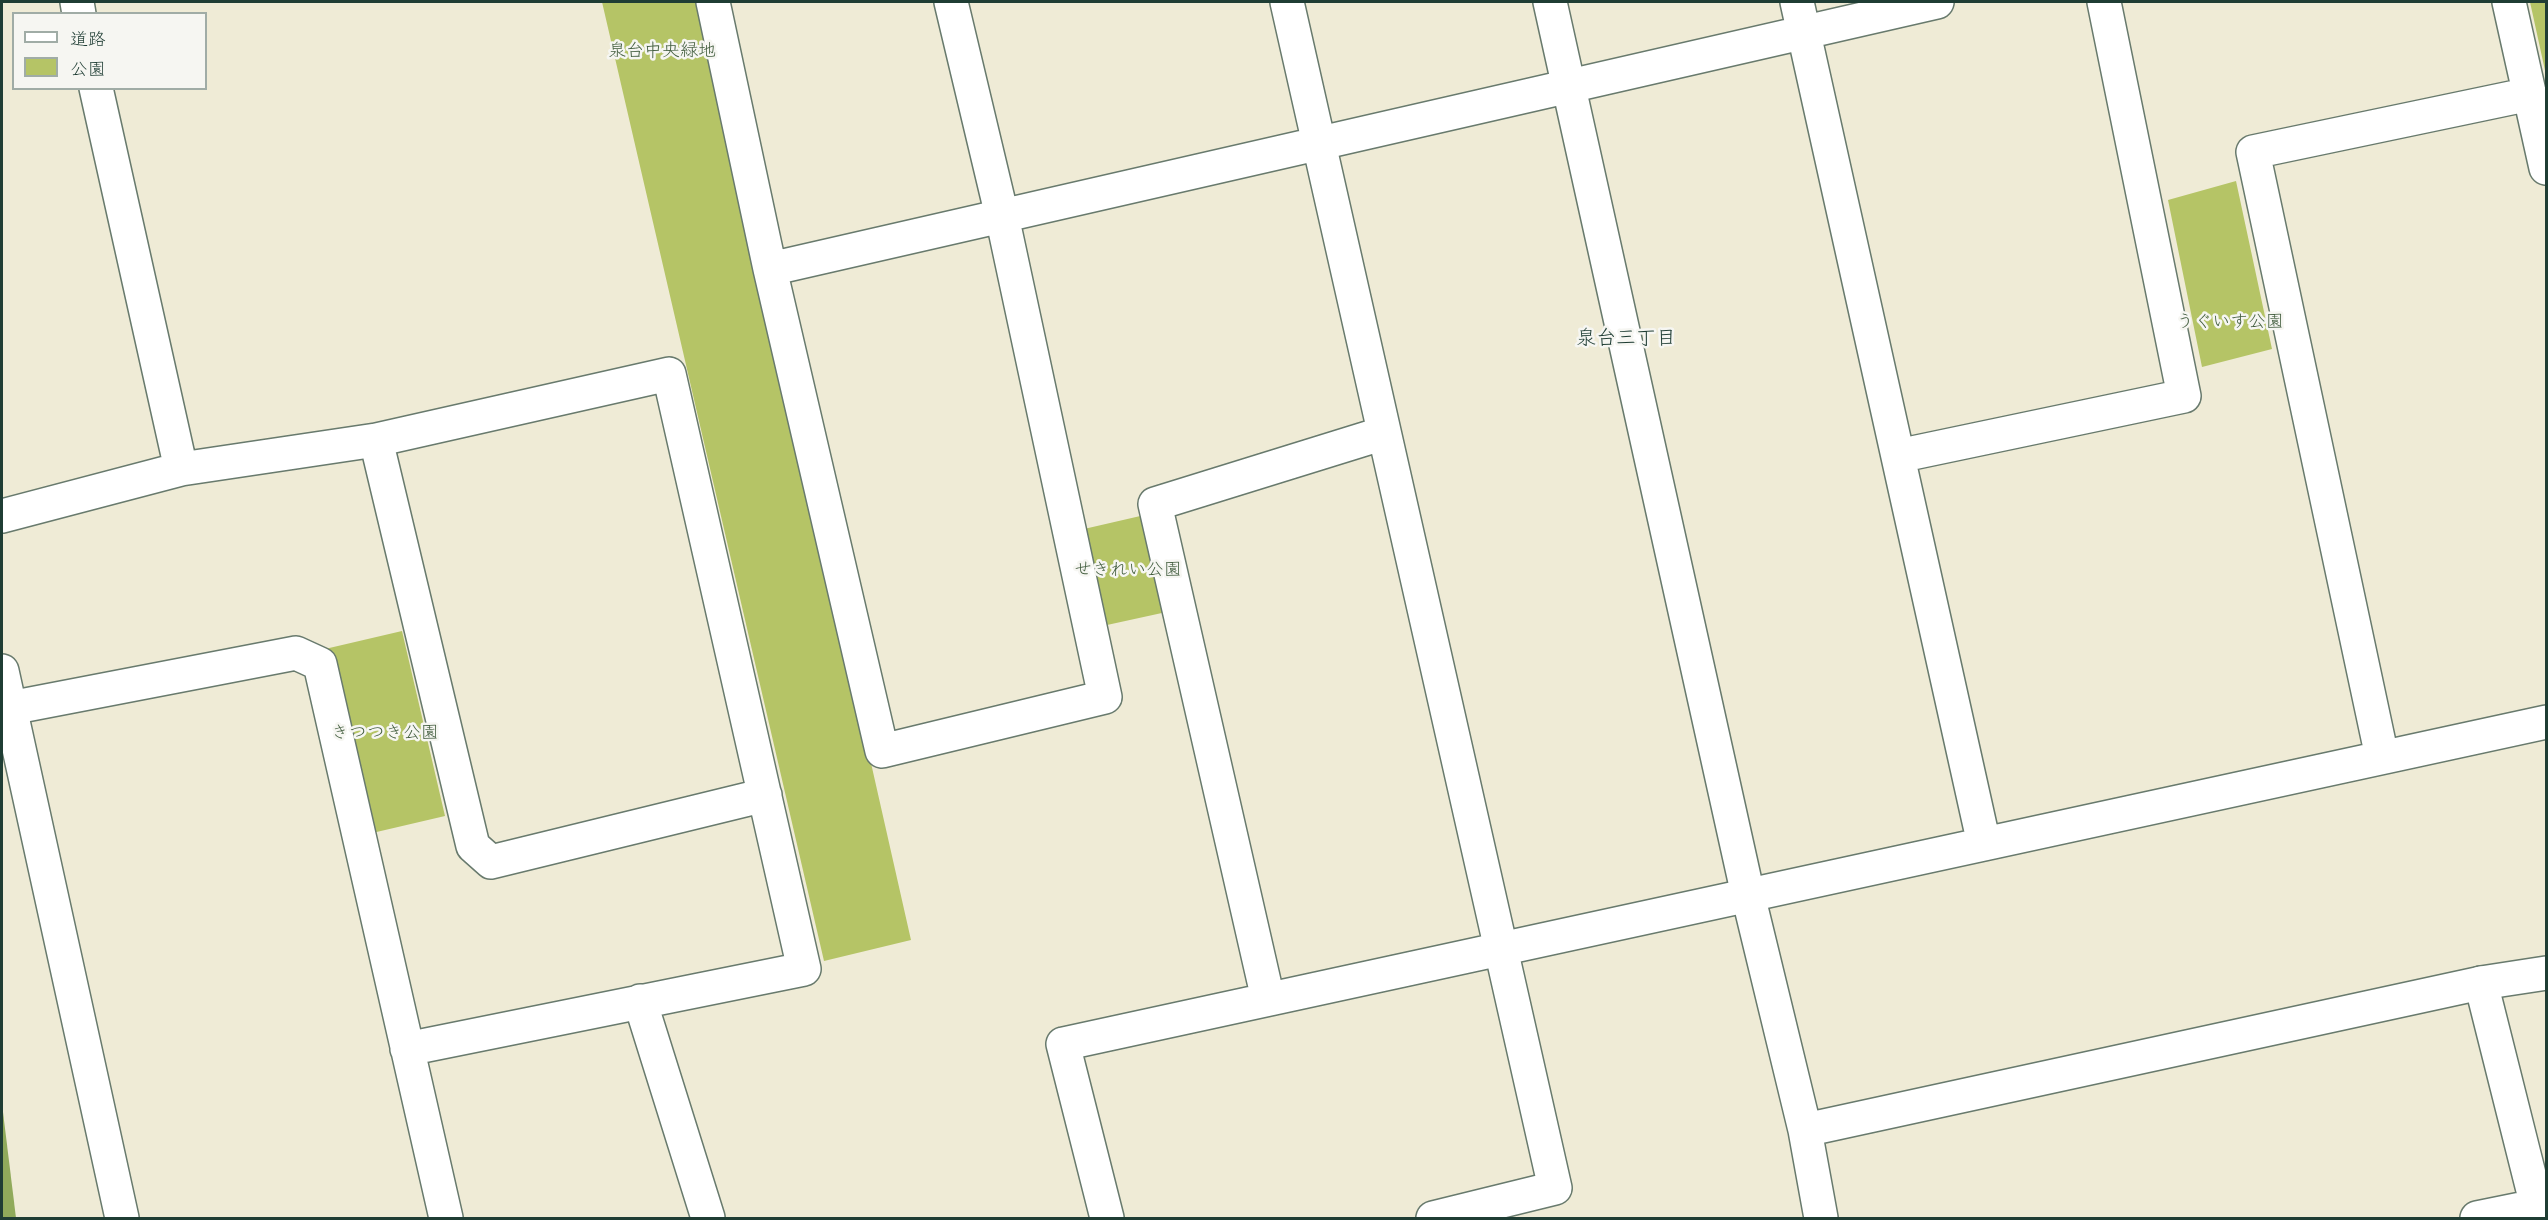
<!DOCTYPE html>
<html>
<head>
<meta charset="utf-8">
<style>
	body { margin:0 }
	#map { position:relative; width:2548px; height:1220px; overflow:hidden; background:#efebd6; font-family:Delius,"Klee One",sans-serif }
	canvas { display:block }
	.frame { position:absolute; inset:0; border:3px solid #1f3d34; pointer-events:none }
	.legend { position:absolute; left:12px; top:12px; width:195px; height:78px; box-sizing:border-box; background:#f6f6f2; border:2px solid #a0aca6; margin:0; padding:8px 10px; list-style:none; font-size:18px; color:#1f3d34 }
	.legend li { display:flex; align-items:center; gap:12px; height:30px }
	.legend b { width:30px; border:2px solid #a0aca6 }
</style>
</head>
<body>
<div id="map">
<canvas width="2548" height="1220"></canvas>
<div class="frame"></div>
<ul class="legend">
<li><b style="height:8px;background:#fff"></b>道路</li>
<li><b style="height:16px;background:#b5c466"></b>公園</li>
</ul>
</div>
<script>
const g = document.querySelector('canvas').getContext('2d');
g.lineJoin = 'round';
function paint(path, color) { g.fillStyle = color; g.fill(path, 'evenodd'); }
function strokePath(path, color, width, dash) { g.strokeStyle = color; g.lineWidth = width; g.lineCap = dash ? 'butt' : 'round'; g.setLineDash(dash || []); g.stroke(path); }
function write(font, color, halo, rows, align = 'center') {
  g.font = font + ' Delius,"Klee One",sans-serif'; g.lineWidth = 5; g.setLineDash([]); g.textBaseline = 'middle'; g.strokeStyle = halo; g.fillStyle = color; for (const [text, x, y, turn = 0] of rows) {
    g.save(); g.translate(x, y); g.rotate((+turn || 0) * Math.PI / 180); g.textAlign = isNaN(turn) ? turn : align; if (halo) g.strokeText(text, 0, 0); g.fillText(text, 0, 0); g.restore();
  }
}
paint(new Path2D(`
	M602,2H699L911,940L824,961Z
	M2530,2H2546V75Z
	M2236,181L2272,349L2202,367L2168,200Z
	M1149,514L1171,611L1107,625L1084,529Z
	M402,631L445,816L368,834L325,649Z`), '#b5c466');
paint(new Path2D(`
	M2,1104L16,1218H2Z`), '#90aa5b');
const minor = new Path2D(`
	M77,2L79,14
	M713,2L770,269L882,751L1105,697L1002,216L951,2
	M1287,2L1555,1188L1433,1218
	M1797,2L1984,844
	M2509,2L2546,168
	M96,88L181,469
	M770,269L1937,2
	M376,440L473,846L491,862L765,795
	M1898,456L2184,396L2104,2
	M2,516L181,469L376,440L669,374L804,969L407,1049
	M10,708L296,653L320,664L446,1218
	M2382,757L2253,152L2530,94
	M2481,983L2540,1218
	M1268,999L1155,504L1384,433
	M640,1001L708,1218
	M1107,1218L1063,1044L2546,722
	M2477,1218L2546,1204`);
const tertiary = new Path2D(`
	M1550,2L1748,895L1805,1130L1821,1218
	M2,671L122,1218
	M1805,1130L2481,983L2546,973`);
strokePath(minor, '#687a6d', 36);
strokePath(tertiary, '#687a6d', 36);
strokePath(minor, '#fff', 33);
strokePath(tertiary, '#fff', 33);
write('18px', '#445f40', '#f6f6f2', [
	["泉台中央緑地",662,51],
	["うぐいす公園",2230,322],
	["せきれい公園",1128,570],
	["きつつき公園",385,733]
]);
write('20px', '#1f3d34', '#f6f6f2', [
	["泉台三丁目",1626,338]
]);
</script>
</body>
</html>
